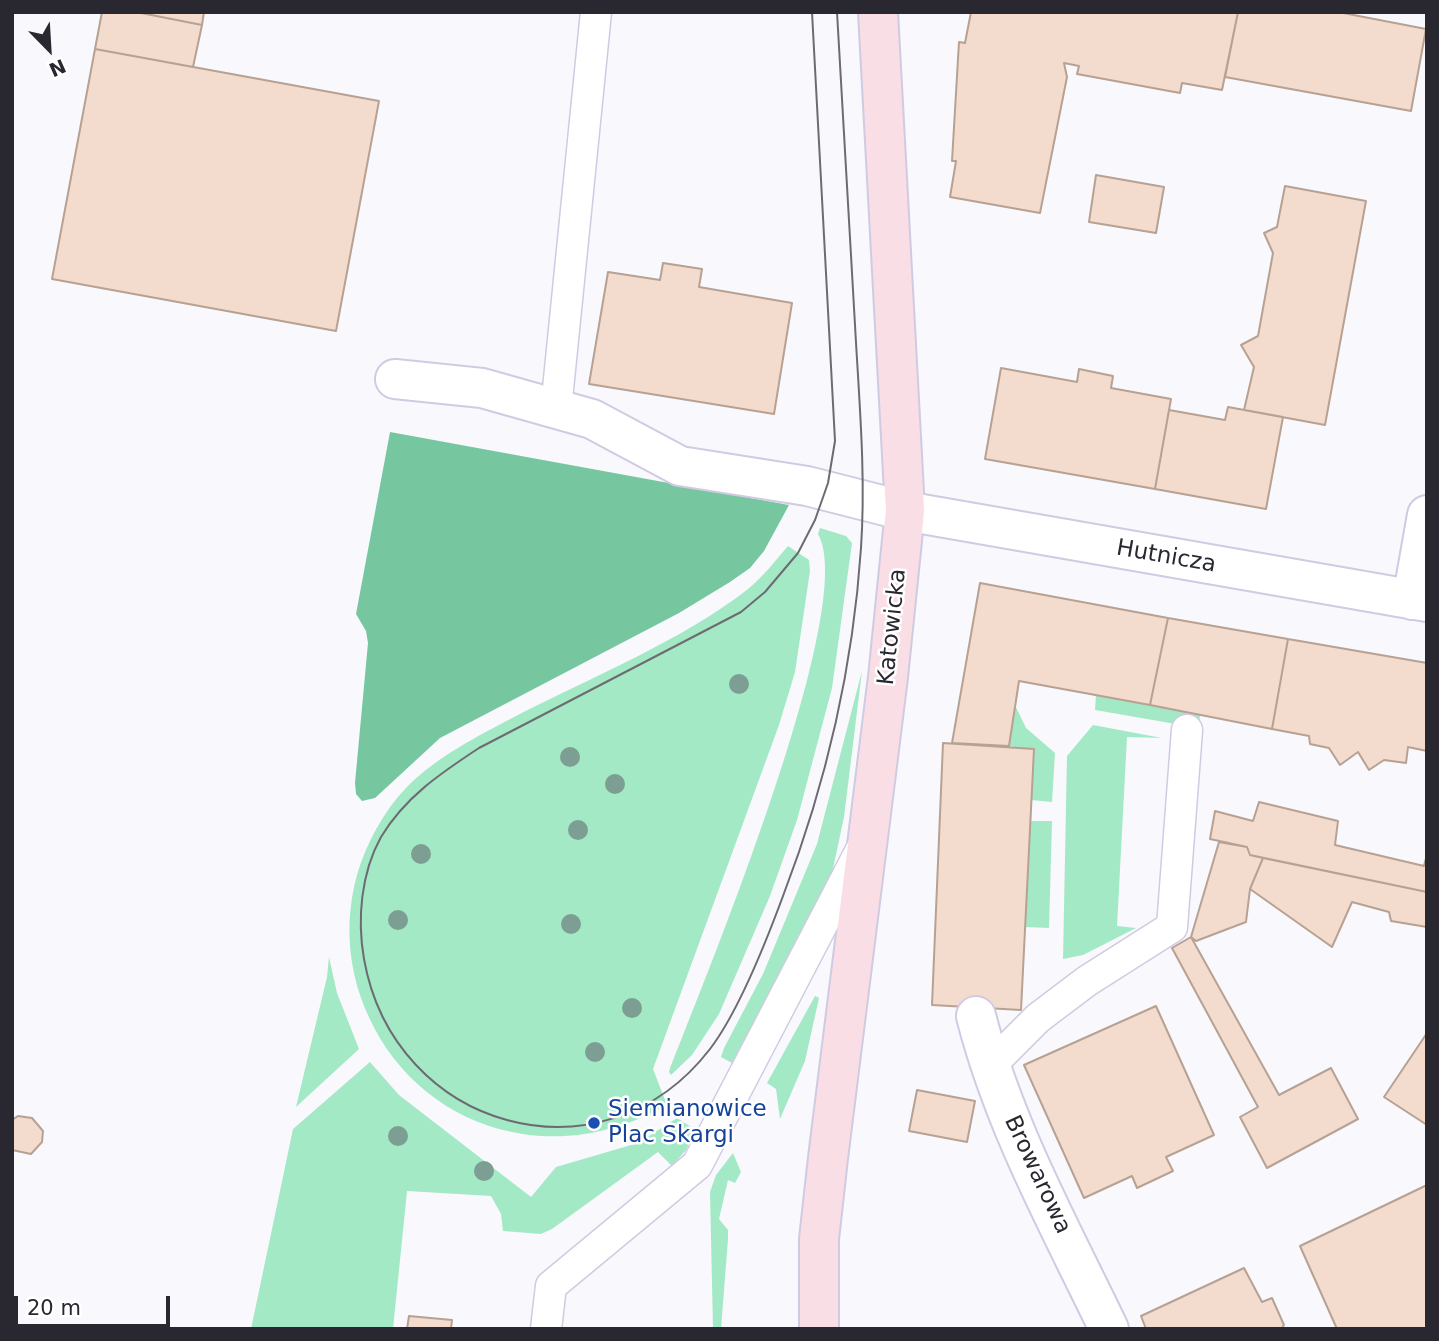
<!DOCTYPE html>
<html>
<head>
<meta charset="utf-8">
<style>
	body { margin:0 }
	#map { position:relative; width:1439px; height:1341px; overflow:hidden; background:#f9f8fd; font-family:"DejaVu Sans",sans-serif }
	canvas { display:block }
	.frame { position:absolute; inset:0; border:14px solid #29272f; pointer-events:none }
	.north { position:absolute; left:14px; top:14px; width:70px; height:70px; -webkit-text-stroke:5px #fff; paint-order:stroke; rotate:156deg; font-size:19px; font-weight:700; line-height:28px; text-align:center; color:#29272f }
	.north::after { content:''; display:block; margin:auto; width:24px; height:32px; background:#29272f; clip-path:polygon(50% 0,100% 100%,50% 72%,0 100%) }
	.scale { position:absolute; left:14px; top:1296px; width:156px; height:32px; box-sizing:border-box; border:4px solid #29272f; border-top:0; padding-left:9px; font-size:21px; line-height:24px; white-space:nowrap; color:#29272f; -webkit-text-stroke:5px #fff; paint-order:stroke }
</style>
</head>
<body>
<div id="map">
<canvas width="1439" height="1341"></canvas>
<div class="frame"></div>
<div class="north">N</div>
<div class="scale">20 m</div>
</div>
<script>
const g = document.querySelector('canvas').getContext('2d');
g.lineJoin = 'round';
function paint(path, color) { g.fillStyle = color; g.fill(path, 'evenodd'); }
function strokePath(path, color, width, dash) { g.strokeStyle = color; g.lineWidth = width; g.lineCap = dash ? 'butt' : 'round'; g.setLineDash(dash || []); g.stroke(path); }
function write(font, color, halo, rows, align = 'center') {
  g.font = font + ' "DejaVu Sans",sans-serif'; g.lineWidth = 5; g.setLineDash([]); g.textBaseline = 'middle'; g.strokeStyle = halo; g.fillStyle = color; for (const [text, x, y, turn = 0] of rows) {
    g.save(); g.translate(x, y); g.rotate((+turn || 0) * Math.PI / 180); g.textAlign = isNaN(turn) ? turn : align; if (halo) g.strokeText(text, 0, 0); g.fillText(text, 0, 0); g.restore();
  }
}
paint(new Path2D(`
	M820,528L846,536L852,543L832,688L797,820L770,896L719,1014L692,1055L671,1075L669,1072C703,983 860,607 818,534Z
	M788,546L809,560L810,571L795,672L779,725L653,1069L667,1105C612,1136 550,1146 489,1126C427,1105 381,1057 360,995C347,956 346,915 357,875C366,844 383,812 406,788C436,757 478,736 516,716C590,678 683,640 748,589C763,577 775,561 788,546Z
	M862,671L844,817L831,878L732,1063L721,1057L724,1048L763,974L817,844Z
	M1096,695L1200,715L1199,728L1095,710Z
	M1015,705L1026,728L1055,753L1052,802L1031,800L1033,750L1009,746Z
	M1093,725L1162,738L1127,737L1117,926L1136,928L1083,955L1063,959L1067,756Z
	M1030,821H1052L1049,928L1025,927Z
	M329,957L337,993L359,1049L296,1107L327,977Z
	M815,996L819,998L805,1061L780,1119L776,1089L767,1083Z
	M370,1062L399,1095L531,1197L556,1167L638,1143L677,1118L696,1130L686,1150L672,1166L658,1152L552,1229L541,1234L503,1231L501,1214L491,1196L407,1191L393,1329H251L293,1129Z
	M733,1153L741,1172L735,1183L728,1180L719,1219L728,1230V1239L721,1329H713L710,1192L716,1175Z`), '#a3e9c6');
paint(new Path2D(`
	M390,432L789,505L764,551L750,568L730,582L679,613L440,738L375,798L362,801L356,794L355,783L368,643L366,631L356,614Z`), '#76c7a0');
const building = new Path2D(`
	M102,12H136L202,25L193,67L95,49Z
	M136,12H204L202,25Z
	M971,12H1238L1222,90L1182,83L1180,93L1077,74L1079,66L1064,63L1067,77L1040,213L950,197L956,161H952L959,42L965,43Z
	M1238,12H1338L1426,29L1411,111L1225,77Z
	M95,49L379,101L336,331L52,279Z
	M1096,175L1164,187L1156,233L1089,222Z
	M1285,186L1366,201L1325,425L1244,410L1254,367L1241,345L1258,336L1273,253L1264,233L1277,227Z
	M663,263L702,269L699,287L792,303L774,414L589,384L608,272L660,280Z
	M1001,368L1077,382L1079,369L1113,376L1111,388L1171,399L1155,489L985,459Z
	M1228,407L1283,417L1266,509L1155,489L1169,410L1225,420Z
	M980,583L1168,618L1150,705L1019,681L1009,746L952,743Z
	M1168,618L1288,639L1272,729L1150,705Z
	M1288,639L1427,663V751L1408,747L1406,763L1384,760L1369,770L1358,752L1340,765L1329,748L1310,744L1309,736L1272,729Z
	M943,743L1034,749L1021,1010L932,1005Z
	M1259,802L1338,821L1335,845L1424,866L1427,854V892L1250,855L1247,847L1210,839L1215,811L1253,821Z
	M1219,842L1247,847L1250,855L1263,858L1250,889L1246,922L1196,941L1191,937Z
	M1263,858L1427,892V927L1391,921L1389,912L1352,902L1332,947L1250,889Z
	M1191,937L1279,1095L1331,1068L1358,1119L1267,1168L1240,1117L1258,1107L1172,948Z
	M1156,1006L1214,1135L1166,1157L1173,1171L1137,1188L1132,1176L1084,1198L1024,1065Z
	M1427,1033V1125L1384,1097Z
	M917,1090L975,1101L967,1142L909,1131Z
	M18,1116L32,1118L43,1131L42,1142L31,1154L12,1150V1120Z
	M1427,1185V1329H1337L1300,1246Z
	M1244,1268L1262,1302L1272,1298L1284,1325L1281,1329H1146L1141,1316Z
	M409,1316L452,1320L451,1329H407Z`);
paint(building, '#f3dccd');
strokePath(building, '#b7a193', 2);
const lane = new Path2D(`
	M556,409L596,12
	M989,1067L1038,1018L1087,981L1172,927L1187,730
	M546,1329L551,1286L697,1165L861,850`);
const street = new Path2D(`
	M395,379L482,388L592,419L680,466L807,486L905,511L1427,602
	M1412,600L1427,515
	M976,1016C1004,1126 1060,1227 1109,1329`);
const secondary = new Path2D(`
	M819,1329V1239L828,1158L888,677L905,511L878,12`);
strokePath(lane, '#d0cbe2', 33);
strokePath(street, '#d0cbe2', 42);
strokePath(secondary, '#d0cbe2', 42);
strokePath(lane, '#fff', 30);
strokePath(street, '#fff', 38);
strokePath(secondary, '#fadee5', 38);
strokePath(new Path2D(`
	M812,12L835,441L828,483L815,520L798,553L765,592L741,612L479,748C441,773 405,797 381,837C361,873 357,919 364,959C394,1129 602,1189 710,1049C739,1011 766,942 783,896C826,784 853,669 861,548C866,474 859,399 855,325C849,221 843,116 837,12`), '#6d6b72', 2);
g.fillStyle = '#7d9e93';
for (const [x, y] of [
	[739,684],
	[570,757],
	[615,784],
	[578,830],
	[421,854],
	[398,920],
	[571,924],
	[632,1008],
	[595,1052],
	[398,1136],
	[484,1171]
]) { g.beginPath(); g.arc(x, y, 10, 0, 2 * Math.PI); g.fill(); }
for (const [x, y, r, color] of [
	[594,1123,7,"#1a4fb4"]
]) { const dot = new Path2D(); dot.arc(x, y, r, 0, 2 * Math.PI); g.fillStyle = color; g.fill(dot); strokePath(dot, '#fff', 2.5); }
write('23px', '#29272f', '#fff', [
	["Hutnicza",1166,557,10],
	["Katowicka",893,627,-84],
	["Browarowa",1037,1175,65]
]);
write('23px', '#164399', '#fff', [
	["Siemianowice",608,1110],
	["Plac Skargi",608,1136]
], 'left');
</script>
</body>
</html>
